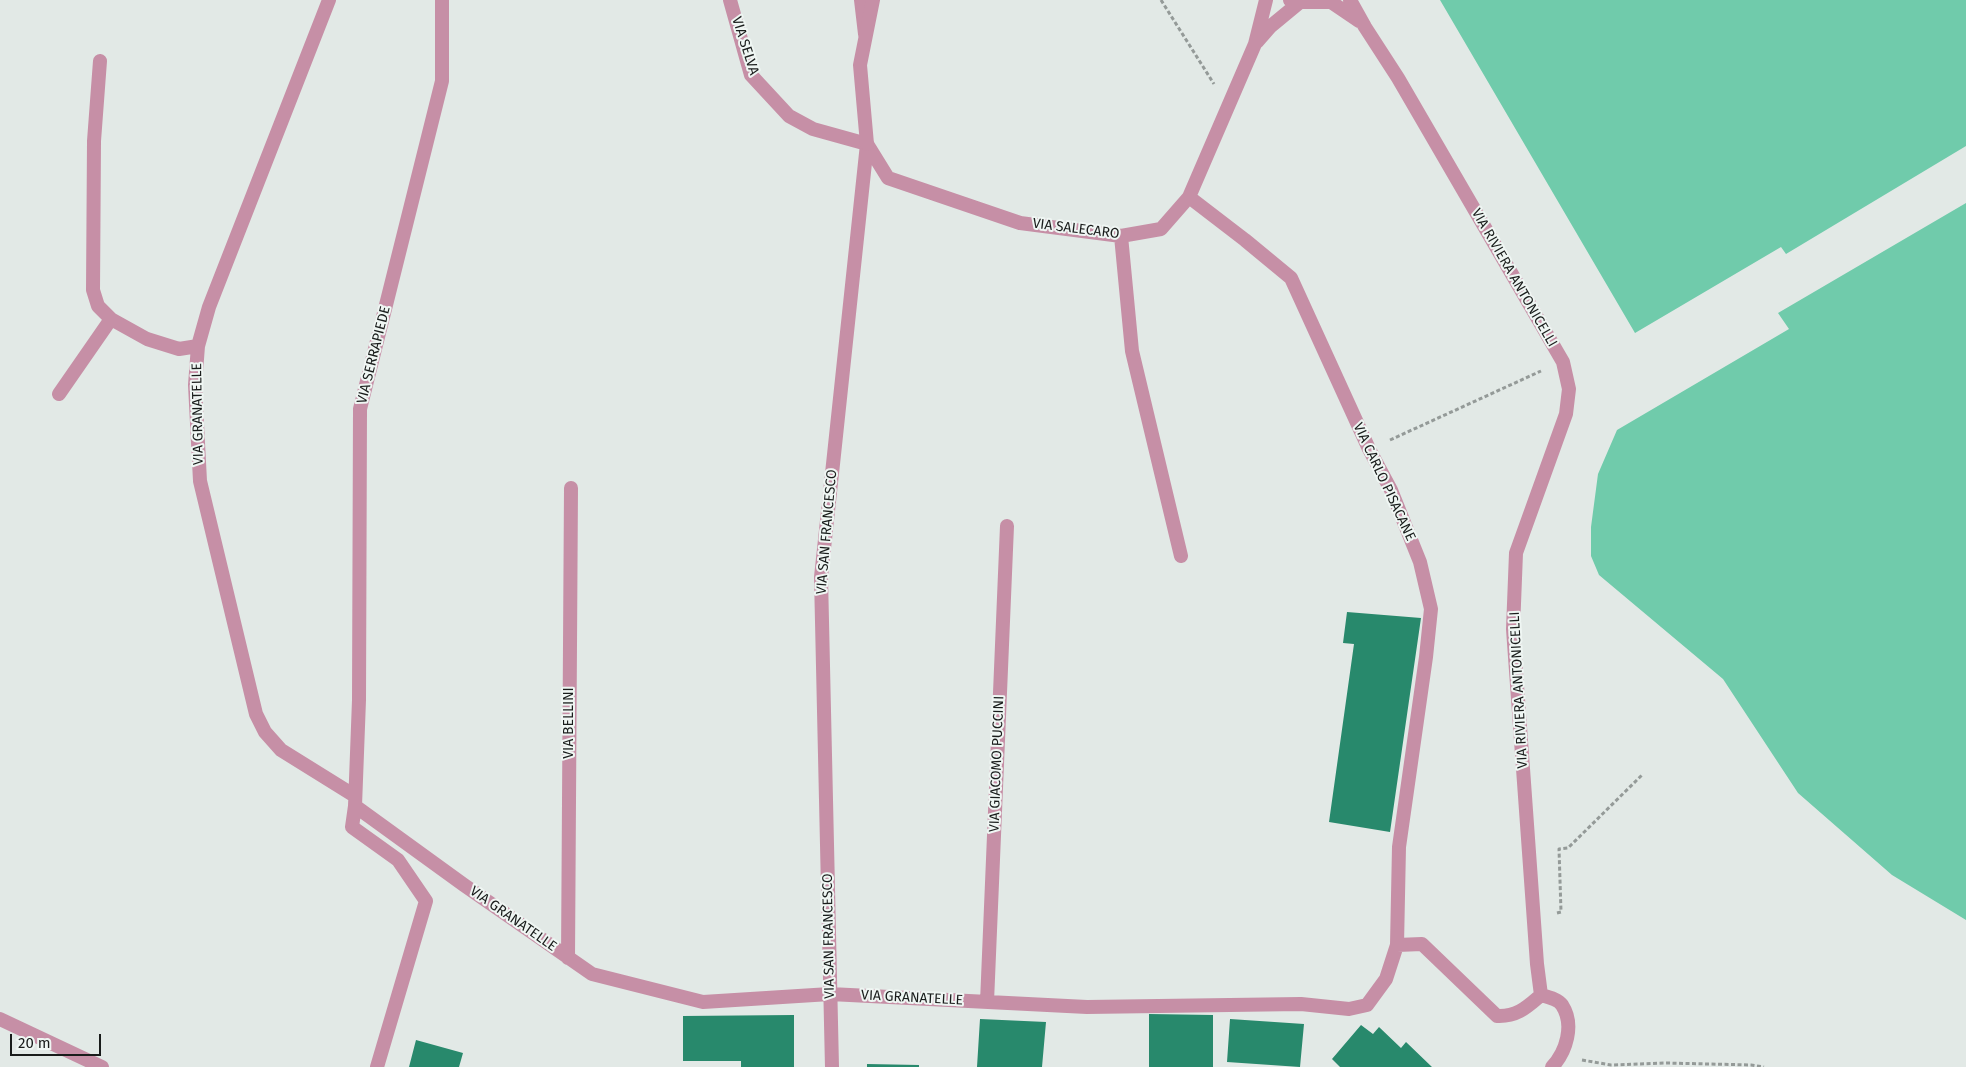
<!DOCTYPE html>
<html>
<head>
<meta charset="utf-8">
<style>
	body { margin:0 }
	#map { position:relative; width:1966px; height:1067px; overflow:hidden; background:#e2e9e6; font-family:"Fira Sans",sans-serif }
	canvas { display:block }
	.scale { position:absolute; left:10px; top:1034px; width:91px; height:22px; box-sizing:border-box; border:2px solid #191c1b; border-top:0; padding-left:6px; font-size:15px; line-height:18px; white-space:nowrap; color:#191c1b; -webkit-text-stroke:4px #eff6f3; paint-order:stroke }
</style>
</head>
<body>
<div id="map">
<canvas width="1966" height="1067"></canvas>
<div class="scale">20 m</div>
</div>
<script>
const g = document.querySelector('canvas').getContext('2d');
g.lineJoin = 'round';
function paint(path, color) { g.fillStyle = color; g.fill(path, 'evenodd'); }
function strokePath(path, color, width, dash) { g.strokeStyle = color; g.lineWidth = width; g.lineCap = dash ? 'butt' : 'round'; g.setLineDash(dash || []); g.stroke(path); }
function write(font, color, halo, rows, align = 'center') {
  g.font = font + ' "Fira Sans",sans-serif'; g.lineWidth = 4; g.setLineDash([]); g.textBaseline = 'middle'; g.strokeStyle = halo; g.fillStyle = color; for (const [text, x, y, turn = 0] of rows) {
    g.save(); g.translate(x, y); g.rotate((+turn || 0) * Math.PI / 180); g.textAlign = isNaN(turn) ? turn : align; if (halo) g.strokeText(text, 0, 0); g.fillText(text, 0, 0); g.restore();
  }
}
paint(new Path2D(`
	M1440,0H1966V146L1786,254L1781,247L1635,333Z
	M1966,203V920L1892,875L1798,793L1723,679L1599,575L1591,556V527L1598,474L1617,430L1789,329L1778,313Z`), '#70cbab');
paint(new Path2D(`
	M1347,612L1421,618L1390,832L1329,822L1354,644L1343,643Z
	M1149,1014L1213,1015V1067H1149Z
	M794,1015V1067H741V1061H683V1016Z
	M980,1019L1046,1022L1042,1067H977Z
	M1230,1019L1304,1024L1300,1067L1227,1062Z
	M1361,1025L1373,1034L1379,1027L1401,1048L1406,1042L1432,1067H1340L1332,1059Z
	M416,1040L463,1053L459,1067H409Z
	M867,1064L919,1065V1067H867Z`), '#28896c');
strokePath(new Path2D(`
	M1161,0L1214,84
	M1390,440L1541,371
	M1557,913L1561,912L1559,849L1568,848L1643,774
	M1582,1060L1611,1065L1667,1063L1751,1065L1764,1067`), '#949a98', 3, [4, 2.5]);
strokePath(new Path2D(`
	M329,0L209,307L198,346L195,385L200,481L256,714L265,732L281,750L355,796
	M730,0L751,75L789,116L813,129L867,144
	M861,0L865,34
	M1290,0L1300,2H1331L1359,21
	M1350,0L1365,27L1398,78L1563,362L1569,389L1566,414L1516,553L1513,629L1537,964L1541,995
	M1257,42L1271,26L1300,2
	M100,61L94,141L93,290L98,306L111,319L147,339L179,349L198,346
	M867,144L888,178L1020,223L1121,236L1161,229L1189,197L1255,44L1266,0
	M1121,236L1132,351L1181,556
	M59,394L111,319
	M355,806L464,885L592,974L703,1002L830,994L1087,1007L1301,1004L1349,1009L1367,1005L1386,979L1397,945L1399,847L1426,657L1431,609L1420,562L1391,490L1369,449L1291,278L1245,240L1189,197
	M1397,945L1422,944L1497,1016C1517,1017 1527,1007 1541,995
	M568,958L571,488
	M1541,995C1548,997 1558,999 1562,1005C1575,1025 1566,1052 1552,1067
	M987,1002L1007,526
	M0,1019L102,1067
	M377,1067L426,901L398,860L352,827L355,806L359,700L360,409L442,81V0
	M832,1067L821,577L867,144`), '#c68fa6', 14);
strokePath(new Path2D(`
	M867,144L860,65L873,0`), '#c68fa6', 14);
write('14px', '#191c1b', '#eff6f3', [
	["VIA SELVA",745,46,72],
	["VIA SALECARO",1076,229,7],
	["VIA RIVIERA ANTONICELLI",1514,278,60],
	["VIA SERRAPIEDE",374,355,-76],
	["VIA GRANATELLE",198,414,-91],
	["VIA CARLO PISACANE",1384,482,65],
	["VIA SAN FRANCESCO",827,532,-85],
	["VIA RIVIERA ANTONICELLI",1519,690,-93],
	["VIA BELLINI",569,723,-90],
	["VIA GIACOMO PUCCINI",997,764,-88],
	["VIA GRANATELLE",513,919,35],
	["VIA SAN FRANCESCO",829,936,-91],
	["VIA GRANATELLE",912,998,3]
]);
</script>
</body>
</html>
